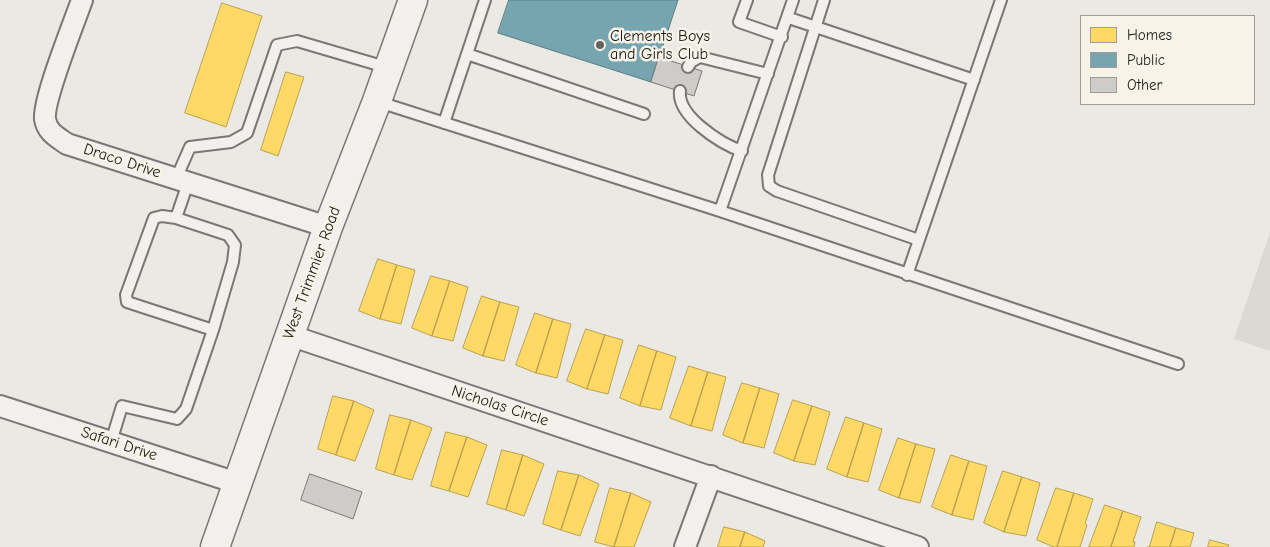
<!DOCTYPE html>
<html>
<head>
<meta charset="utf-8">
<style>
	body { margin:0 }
	#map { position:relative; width:1270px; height:547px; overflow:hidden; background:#eae9e4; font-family:"Comic Neue",sans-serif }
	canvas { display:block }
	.legend { position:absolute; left:1080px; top:15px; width:175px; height:90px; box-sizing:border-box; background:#f7f3e8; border:1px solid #9f9d96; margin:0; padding:6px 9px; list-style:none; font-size:15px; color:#1c1c1c }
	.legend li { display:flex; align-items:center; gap:10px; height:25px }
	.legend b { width:25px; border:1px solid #9f9d96 }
</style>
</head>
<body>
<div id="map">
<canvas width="1270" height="547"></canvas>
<ul class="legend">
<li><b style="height:14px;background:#ffd966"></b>Homes</li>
<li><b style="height:14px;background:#76a5af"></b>Public</li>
<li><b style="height:14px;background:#cdccc9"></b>Other</li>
</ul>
</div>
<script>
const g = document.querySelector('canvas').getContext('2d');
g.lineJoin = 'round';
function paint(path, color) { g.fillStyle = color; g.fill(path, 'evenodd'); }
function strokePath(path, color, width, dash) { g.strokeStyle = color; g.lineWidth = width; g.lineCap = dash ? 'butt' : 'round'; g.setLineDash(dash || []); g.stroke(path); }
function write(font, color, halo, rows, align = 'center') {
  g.font = font + ' "Comic Neue",sans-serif'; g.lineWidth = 5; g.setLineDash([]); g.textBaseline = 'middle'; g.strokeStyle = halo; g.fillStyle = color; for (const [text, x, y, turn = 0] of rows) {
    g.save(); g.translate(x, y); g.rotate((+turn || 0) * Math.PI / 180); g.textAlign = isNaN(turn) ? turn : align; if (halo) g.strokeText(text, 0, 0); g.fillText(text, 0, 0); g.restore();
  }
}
paint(new Path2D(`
	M1270,232V351L1234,339Z`), '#dbd9d2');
const homes = new Path2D(`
	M222,3L262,16L226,127L185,113Z
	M286,72L304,77L278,156L261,150Z
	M378,259L397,265L380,319L359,311Z
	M397,265L415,270L401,324L380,319Z
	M431,276L450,281L432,336L412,328Z
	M450,281L468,287L453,341L432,336Z
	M482,296L500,302L483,356L463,348Z
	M500,302L519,307L504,361L483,356Z
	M535,313L553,319L536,373L516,365Z
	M553,319L571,324L557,378L536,373Z
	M586,329L605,335L587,389L567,381Z
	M605,335L623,340L608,394L587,389Z
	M639,345L657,351L640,406L620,398Z
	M657,351L676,357L661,410L640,406Z
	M689,366L708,372L691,426L670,418Z
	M708,372L726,377L712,431L691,426Z
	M742,383L760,388L743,443L723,435Z
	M760,388L779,394L764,448L743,443Z
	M333,396L354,401L336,455L318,449Z
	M793,400L812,406L794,461L774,453Z
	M354,401L374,410L355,461L336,455Z
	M812,406L830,412L815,465L794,461Z
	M390,415L411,420L394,475L376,469Z
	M846,417L864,423L847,477L827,469Z
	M411,420L432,428L412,480L394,475Z
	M864,423L882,429L868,482L847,477Z
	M446,432L467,437L449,491L431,486Z
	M467,437L487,445L468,497L449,491Z
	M898,438L916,444L899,498L879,490Z
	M916,444L935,449L920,503L899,498Z
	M502,450L523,455L506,510L487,504Z
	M523,455L544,464L524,516L506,510Z
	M951,455L969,461L952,515L932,507Z
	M969,461L987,466L973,520L952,515Z
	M558,471L579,475L561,530L543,524Z
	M1003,471L1022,477L1004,532L984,523Z
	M579,475L599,484L580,536L561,530Z
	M1022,477L1040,483L1026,536L1004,532Z
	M610,488L631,493L614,547L595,542Z
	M1056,488L1074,493L1057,547H1054L1037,540Z
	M631,493L651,502L634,547H614Z
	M1074,493L1093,499L1085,524L1087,525L1080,547H1057Z
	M1105,505L1123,511L1111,547H1089Z
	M1123,511L1141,517L1133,542H1135L1134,547H1111Z
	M1157,522L1176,528L1170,547H1147H1149Z
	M724,527L745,532L740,547H718Z
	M1176,528L1194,533L1190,547H1170Z
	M745,532L765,541L763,547H740Z
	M1210,540L1229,545L1228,547H1208Z`);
paint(homes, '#ffd966');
strokePath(homes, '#bba050', 1);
const public = new Path2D(`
	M509,0H678L651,82L498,33Z`);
paint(public, '#76a5af');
strokePath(public, '#5b7c83', 1);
const building = new Path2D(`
	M659,57L702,71L694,96L651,82Z
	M310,474L362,492L353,519L301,500Z`);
paint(building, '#cdccc9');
strokePath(building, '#797876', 1);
const lane = new Path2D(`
	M747,0L739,22L782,37
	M824,0L768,175L769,186L777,191L919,240
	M789,18L974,80
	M467,54L644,114
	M688,67L691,62L700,57L768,74
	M680,91C677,116 721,144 742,151
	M379,102L720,211L1178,364
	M444,123L485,0
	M176,179L190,147L231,142L247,133L277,45L297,41L389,68
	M188,183L176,218L162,216L154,218L126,295L127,302L213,330
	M720,211L793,0
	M907,275L1001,0
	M111,442L122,406L177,419L186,409L213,330L233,262L235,245L228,235L176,218`);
const street = new Path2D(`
	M82,0C74,23 43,99 45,119C47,132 57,137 67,144L328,227
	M289,335L918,547
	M0,406L237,483
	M685,547L711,476`);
const secondary = new Path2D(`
	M215,547L328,227L377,101L413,0`);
strokePath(lane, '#797876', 14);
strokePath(street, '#797876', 24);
strokePath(secondary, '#797876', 31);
strokePath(lane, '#f1f0ec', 10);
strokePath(street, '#f1f0ec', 20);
strokePath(secondary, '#f1f0ec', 28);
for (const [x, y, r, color] of [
	[600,45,5,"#646462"]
]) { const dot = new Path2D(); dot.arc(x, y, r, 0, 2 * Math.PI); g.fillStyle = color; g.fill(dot); strokePath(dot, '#f7f3e8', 2); }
write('16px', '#1c1c1c', '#f7f3e8', [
	["Clements Boys",610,36],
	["and Girls Club",610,54]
], 'left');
write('16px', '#1c1c1c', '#f7f3e8', [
	["Draco Drive",122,161,18],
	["West Trimmier Road",312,273,-70],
	["Nicholas Circle",500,406,18],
	["Safari Drive",119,444,18]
]);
</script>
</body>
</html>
